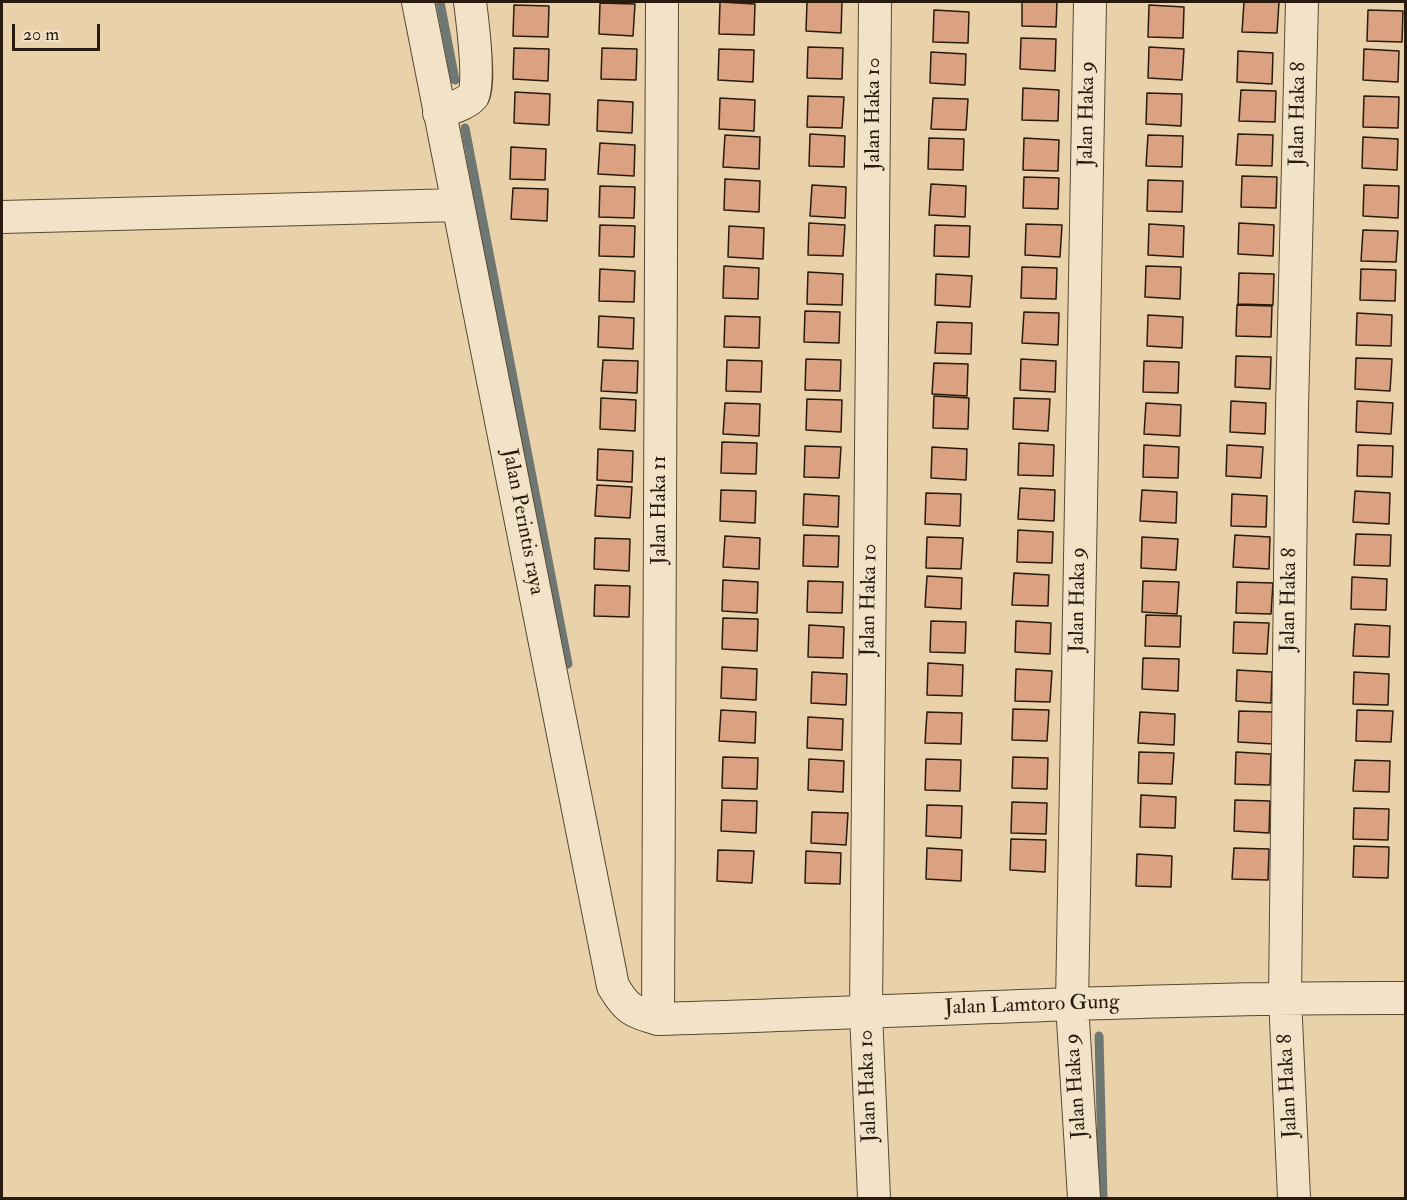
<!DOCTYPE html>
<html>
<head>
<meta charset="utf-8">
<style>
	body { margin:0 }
	#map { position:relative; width:1407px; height:1200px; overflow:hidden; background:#e9d2aa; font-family:"IM FELL Double Pica",serif }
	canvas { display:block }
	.frame { position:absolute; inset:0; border:3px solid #281b0e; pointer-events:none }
	.scale { position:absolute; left:12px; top:24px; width:88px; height:27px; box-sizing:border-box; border:3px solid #281b0e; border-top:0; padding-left:8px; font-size:18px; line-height:21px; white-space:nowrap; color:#281b0e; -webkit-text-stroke:4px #f1e2c8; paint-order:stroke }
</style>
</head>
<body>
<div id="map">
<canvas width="1407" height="1200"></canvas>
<div class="frame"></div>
<div class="scale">20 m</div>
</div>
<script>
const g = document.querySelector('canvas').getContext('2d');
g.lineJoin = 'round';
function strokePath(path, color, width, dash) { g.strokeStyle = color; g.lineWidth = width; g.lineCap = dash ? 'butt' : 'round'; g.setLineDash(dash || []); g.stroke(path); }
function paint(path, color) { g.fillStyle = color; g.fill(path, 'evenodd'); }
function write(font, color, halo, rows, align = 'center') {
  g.font = font + ' "IM FELL Double Pica",serif'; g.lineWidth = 4.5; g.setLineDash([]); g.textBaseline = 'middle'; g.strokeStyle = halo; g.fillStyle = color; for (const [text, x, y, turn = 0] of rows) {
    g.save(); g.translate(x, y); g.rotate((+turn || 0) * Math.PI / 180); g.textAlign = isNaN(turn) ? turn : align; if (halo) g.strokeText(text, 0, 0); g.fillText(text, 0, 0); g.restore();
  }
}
strokePath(new Path2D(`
	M440,2L455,80
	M465,128L568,664
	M1099,1036L1103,1198`), '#6e7772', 9);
const building = new Path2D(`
	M720,2L755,4L754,35L719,34Z
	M807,2H842L841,33L806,31Z
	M1022,2H1057L1056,27L1022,26Z
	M1244,2H1279L1277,33L1242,32Z
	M600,3L635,4L633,36L599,34Z
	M514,5L549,6L548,37L513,36Z
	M1149,5L1184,7L1183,38L1148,37Z
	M934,10L969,12L968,43L933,42Z
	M1368,10L1403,11L1402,42L1367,41Z
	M1021,38L1056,39L1055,71L1020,69Z
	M808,47L843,48L842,79L807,78Z
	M1149,47L1184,49L1182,80L1148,78Z
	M514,48L549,49L548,81L513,79Z
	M602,48L637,49L636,80L601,79Z
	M719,49L754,50L753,82L718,80Z
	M1364,49L1399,51L1398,82L1363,80Z
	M1238,51L1273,53L1272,84L1237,82Z
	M931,52L966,54L965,85L930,83Z
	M1023,88L1059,90L1058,121L1022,120Z
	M1241,90L1276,91L1275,122L1239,121Z
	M515,92L550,94L549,125L514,123Z
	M1147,93L1182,94L1181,126L1146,124Z
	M808,96L844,97L842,128L807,127Z
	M1364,96L1399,97L1398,128L1363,127Z
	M720,98L755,100L754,131L719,129Z
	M933,98L968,99L966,130L931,129Z
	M598,100L633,102L632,133L597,131Z
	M810,134L845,136L844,167L809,166Z
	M1238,134L1273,135L1272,166L1236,165Z
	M725,135L760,137L759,169L723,167Z
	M1148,135L1183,136L1182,167L1146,166Z
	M1363,137L1398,139L1397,170L1362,168Z
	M929,138L964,139L963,170L928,169Z
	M1024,138L1059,140L1058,171L1023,170Z
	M600,143L635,145L634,176L598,174Z
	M511,147L546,149L545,180L510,179Z
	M1242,176L1277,177L1276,208L1241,207Z
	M1024,177L1059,178L1058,209L1023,208Z
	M725,179L760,181L759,212L724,210Z
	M1148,180L1183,181L1182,212L1147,211Z
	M931,184L966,186L965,217L929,215Z
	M812,185L846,187L845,218L810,216Z
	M1364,185L1399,186L1398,218L1363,216Z
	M600,186L635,187L634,218L599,217Z
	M513,188L548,189L547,221L511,219Z
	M809,223L845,225L843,256L808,255Z
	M1239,223L1274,225L1273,256L1238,254Z
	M1026,224L1062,225L1060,257L1025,255Z
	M1149,224L1184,226L1183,257L1148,255Z
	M600,225L635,226L634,257L599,256Z
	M935,225L970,226L969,257L934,256Z
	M729,226L764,228L763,259L728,257Z
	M1363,230L1398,231L1396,262L1361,261Z
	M724,266L759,268L758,299L723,298Z
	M1146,266L1181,267L1180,299L1145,297Z
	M1022,267L1057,268L1056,299L1021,298Z
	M600,269L635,271L634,302L599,301Z
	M1361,269L1396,270L1395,301L1360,300Z
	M808,272L843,274L842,305L807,304Z
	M1239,273L1274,274L1273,305L1238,304Z
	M936,274L972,276L970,307L935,305Z
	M1237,305L1272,306L1271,337L1236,336Z
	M805,311L840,312L839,343L804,342Z
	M1024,312L1059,313L1058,345L1022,343Z
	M1357,313L1392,315L1391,346L1356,345Z
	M1148,315L1183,317L1182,348L1147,346Z
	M599,316L634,318L633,349L598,347Z
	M725,316L760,317L759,348L724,347Z
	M937,322L972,323L971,354L935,353Z
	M1236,356L1271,357L1270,389L1235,387Z
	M1356,358L1392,359L1390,391L1355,389Z
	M806,359L841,360L840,391L805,390Z
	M1021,359L1056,361L1055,392L1020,390Z
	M603,360L638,361L637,393L601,391Z
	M727,360L762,361L761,392L726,391Z
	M1144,361L1179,362L1178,393L1143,392Z
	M934,363L968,364L967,396L932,394Z
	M934,396L969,398L968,429L933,428Z
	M601,398L636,400L635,431L600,429Z
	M1014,398L1050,399L1048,431L1013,429Z
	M807,399L842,400L841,432L806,430Z
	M1231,401L1266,403L1265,434L1230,432Z
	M1357,401L1393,403L1391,434L1356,432Z
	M725,403L760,404L759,436L723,434Z
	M1146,403L1181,405L1180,436L1144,434Z
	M722,442L757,443L756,474L721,473Z
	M1019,443L1054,445L1053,476L1018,475Z
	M1144,445L1179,447L1178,478L1143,477Z
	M1227,445L1263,447L1261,478L1226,476Z
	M1358,445L1393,446L1392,477L1357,476Z
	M805,446L841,447L839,478L804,477Z
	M932,447L967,449L966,480L931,478Z
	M598,449L633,451L632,482L597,480Z
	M597,485L632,487L630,518L595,516Z
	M1020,488L1055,490L1054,521L1018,519Z
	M721,490L756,491L755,523L720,521Z
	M1142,490L1177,492L1176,523L1140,521Z
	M1355,491L1390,493L1389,524L1353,522Z
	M926,493L961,494L960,526L925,524Z
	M804,494L839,496L838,527L803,525Z
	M1232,494L1267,496L1266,527L1231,526Z
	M1018,530L1053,532L1052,563L1017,562Z
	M1356,534L1391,535L1390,566L1354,565Z
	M804,535L839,536L838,567L803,566Z
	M1235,535L1270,537L1269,569L1233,567Z
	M725,536L760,538L759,569L723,567Z
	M927,537L963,538L961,569L926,568Z
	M1142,537L1178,539L1176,570L1141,568Z
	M595,538L630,539L629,571L594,569Z
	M1014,573L1049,575L1048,606L1012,605Z
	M927,576L962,578L961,609L925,607Z
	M1352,577L1387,579L1386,610L1351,609Z
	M723,580L758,582L757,613L722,611Z
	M808,581L843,582L842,613L807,612Z
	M1143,581L1179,582L1177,614L1142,612Z
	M1237,582L1273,583L1271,614L1236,613Z
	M595,585L630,586L629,617L594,616Z
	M1146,615L1181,616L1180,647L1145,646Z
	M723,618L758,619L757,651L722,649Z
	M931,621L966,622L965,653L930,652Z
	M1016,621L1051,623L1050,654L1015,652Z
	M1234,622L1269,623L1267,654L1233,653Z
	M1355,624L1390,626L1389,657L1353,656Z
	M809,625L844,627L843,658L808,657Z
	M1143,658L1179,659L1178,691L1142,689Z
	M928,663L963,665L962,696L927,695Z
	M722,667L757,669L756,700L721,698Z
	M1016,669L1052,671L1050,702L1015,701Z
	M1237,670L1272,672L1271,703L1236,701Z
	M812,672L847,674L846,705L811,703Z
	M1354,672L1389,674L1388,705L1353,704Z
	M1013,709L1049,710L1047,741L1012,740Z
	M721,710L756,712L755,743L719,741Z
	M1357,710L1393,711L1391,742L1356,741Z
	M1239,711L1274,712L1273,744L1238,742Z
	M927,712L962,713L961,744L925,743Z
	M1140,712L1175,714L1174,745L1138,743Z
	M808,717L843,719L842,750L807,748Z
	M1139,752L1174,753L1172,784L1138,783Z
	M1236,752L1271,754L1270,785L1235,784Z
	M723,757L758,758L757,789L722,788Z
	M1013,757L1048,758L1047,789L1012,788Z
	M809,759L844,761L843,792L808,790Z
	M926,759L961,760L960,791L925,790Z
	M1355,760L1390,761L1389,792L1353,791Z
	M1141,795L1176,797L1175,828L1140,827Z
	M722,800L757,801L756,833L721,831Z
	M1235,800L1270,801L1269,833L1234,831Z
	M1012,802L1047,803L1046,834L1011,833Z
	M927,805L962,806L961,838L926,836Z
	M1354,808L1389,809L1388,840L1353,839Z
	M812,812L848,813L846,845L811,843Z
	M1011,839L1046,840L1045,872L1010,870Z
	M1354,846L1389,847L1388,878L1353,877Z
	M927,848L962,850L961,881L926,879Z
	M1234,848L1269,849L1268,880L1232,879Z
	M718,850L754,851L752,883L717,881Z
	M806,851L841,853L840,884L805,883Z
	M1137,854L1172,856L1171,887L1136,886Z`);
paint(building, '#daa280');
strokePath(building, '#281b0e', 1.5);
const minor = new Path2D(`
	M418,2L613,986C627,1010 632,1011 658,1019C907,1012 1156,997 1406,998
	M439,113C450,108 465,105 473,96C481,87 472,17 470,2
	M2,217L458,205
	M658,1019L662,2
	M874,1198L866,1013L875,2
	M1084,1198L1072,1004L1090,2
	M1294,1198L1285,997L1292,407L1302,2`);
strokePath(minor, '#584935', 34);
strokePath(minor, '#f1e2c8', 32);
write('21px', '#281b0e', '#f1e2c8', [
	["Jalan Haka 10",874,114,-90],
	["Jalan Haka 9",1088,114,-89],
	["Jalan Haka 8",1299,114,-89],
	["Jalan Haka 11",660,510,-90],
	["Jalan Perintis raya",522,522,79],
	["Jalan Haka 10",870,600,-89],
	["Jalan Haka 9",1079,600,-89],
	["Jalan Haka 8",1290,600,-89],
	["Jalan Lamtoro Gung",1032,1006,-2],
	["Jalan Haka 10",869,1086,-92],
	["Jalan Haka 9",1077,1086,-94],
	["Jalan Haka 8",1289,1086,-93]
]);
</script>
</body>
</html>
